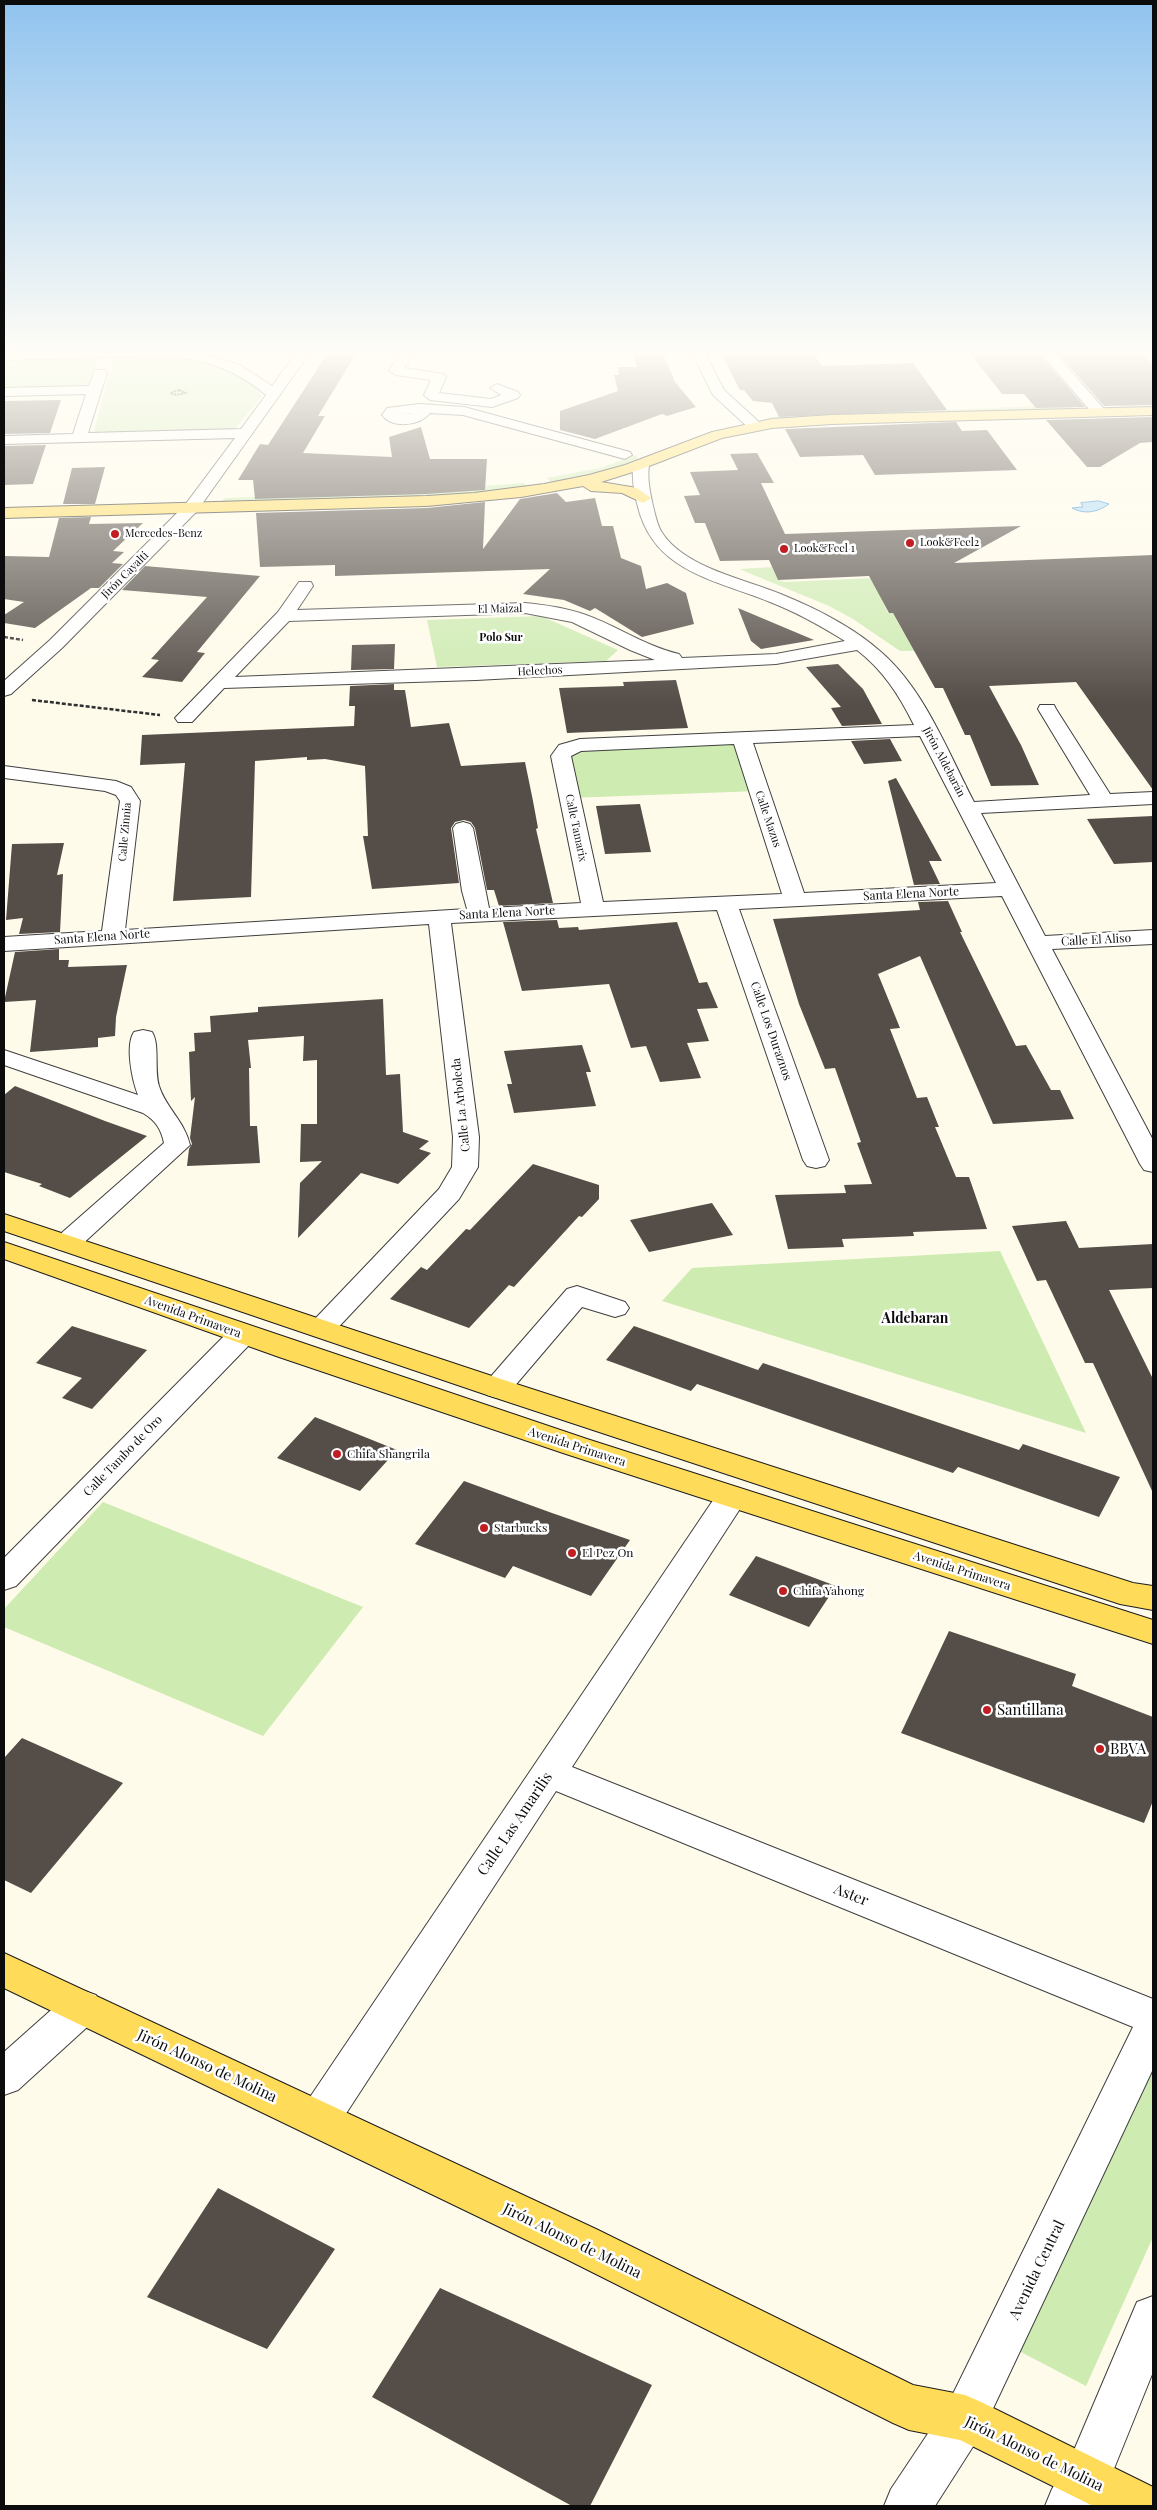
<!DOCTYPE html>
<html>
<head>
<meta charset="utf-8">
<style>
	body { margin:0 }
	#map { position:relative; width:1157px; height:2510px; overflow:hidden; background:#fffbea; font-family:"Playfair Display",serif }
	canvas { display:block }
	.frame { position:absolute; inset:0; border:5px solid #0c0c0c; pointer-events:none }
</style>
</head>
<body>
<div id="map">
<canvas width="1157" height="2510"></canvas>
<div class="frame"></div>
</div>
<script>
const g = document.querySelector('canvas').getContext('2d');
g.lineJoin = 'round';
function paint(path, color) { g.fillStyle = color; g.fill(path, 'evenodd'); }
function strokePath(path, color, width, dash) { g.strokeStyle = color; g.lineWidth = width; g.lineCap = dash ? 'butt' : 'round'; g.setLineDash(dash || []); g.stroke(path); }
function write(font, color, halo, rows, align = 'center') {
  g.font = font + ' "Playfair Display",serif'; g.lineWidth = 5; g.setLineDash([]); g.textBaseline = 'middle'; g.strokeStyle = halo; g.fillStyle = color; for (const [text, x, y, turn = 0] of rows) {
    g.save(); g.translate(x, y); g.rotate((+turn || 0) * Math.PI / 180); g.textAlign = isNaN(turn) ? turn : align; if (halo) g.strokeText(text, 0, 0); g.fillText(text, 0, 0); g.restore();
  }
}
paint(new Path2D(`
	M100,356L87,386L4,389V359Z
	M114,356C158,356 209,352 248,378C253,382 258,390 262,396L234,430L98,435L94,431Z
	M1063,405L1073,408L768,421L764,419L768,417Z
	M636,455L639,462L601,473L552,484L547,478L600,468Z
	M524,483L526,487L474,493L219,504L225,498L402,492Z
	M772,567L778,580L785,582L894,577L886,599L882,600L888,613H893L902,630H919L957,650L900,651L853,619L829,606L739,569Z
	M541,616L618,650L606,661L437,667L427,620Z
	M742,738L758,791L569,798L566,749Z
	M1000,1251L1086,1433L662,1301L692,1268Z
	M103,1502L363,1607L263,1736L4,1627V1609Z
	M1153,2071V2237L1086,2386L1017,2350Z`), '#ceebb2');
const water = new Path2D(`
	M1099,501L1109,504C1098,512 1085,515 1072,508L1083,507L1081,503Z`);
paint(water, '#acdaf9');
strokePath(water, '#308ed3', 1);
paint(new Path2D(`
	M329,351L357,352L318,416H325L303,453L392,457L389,437L421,427L430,459H487L485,490L427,494L255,499L253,480H238L260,444L268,445Z
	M632,351H662L675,382L696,407L667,416L662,414L595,439L560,430V411L618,391L614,375H619L618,367H637Z
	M813,351L822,366L913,363L947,410L779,417L772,403L753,401L744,390H740L721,353Z
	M968,351H1037L1085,407L1036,408L1024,394H1002Z
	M1056,351H1141L1153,364V405L1104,406Z
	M61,400L50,433L4,434V401Z
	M1153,417V442L1140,443L1100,467H1087L1046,420Z
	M956,422L962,431L987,430L1017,470L875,475L863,455L800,457L785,429Z
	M46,445L33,484L4,485V446Z
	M757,453L774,483H761L785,534L1021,526L954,563L1153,555V790L1076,682L989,686L1021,745L1039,785L991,786L970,735H965L943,688H935L893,613H889L869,576L778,580L769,560L720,561L705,523H695L684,496L700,495L690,472L738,470L730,454Z
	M105,467L95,504H63L72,468Z
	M557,493L566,502L595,498L602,526H613L621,558L641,566L646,589L667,583L686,593L694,624L642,637L595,608L590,611L564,600L523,594L550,569L335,576V565L260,567L256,513L427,508L485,502L483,549L520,499Z
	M91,517L89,524L143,523L113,551L124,552L112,563L123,564L99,588H91L35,628L4,623V615L24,602L4,599V556L49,557L59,518Z
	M145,566L260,576L197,652L205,653L182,682L142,677L159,660L151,659L207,597L122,590Z
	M738,608L814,640L761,649L751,641Z
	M395,644L394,669L351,670L352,645Z
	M838,664L863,689L882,724L842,726L831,708L841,707L806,667Z
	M676,680L688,728L567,733L559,688L624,686L623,682Z
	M394,684V690H405L411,727L449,723L461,766L525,762L533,801L538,828L536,829L553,903L499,906L494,890H487L475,828L471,822L464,820L455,822L451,828L459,883L372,889L363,836H368L365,766L325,759L307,760V757L255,761L251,897L173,901L185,763L140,765L142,735L354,726L355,706H349L350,686Z
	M890,739L902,761L864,764L851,741Z
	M896,778L942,861H929L940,884L914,885L888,781Z
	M640,804L651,852L605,854L596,806Z
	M1153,816V862L1114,864L1087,819Z
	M64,843L57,875L63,874L60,932L19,934L23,918L6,920L12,844Z
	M948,901L962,932H960L1016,1046L1026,1045L1051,1090H1060L1074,1119L993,1124L920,956L878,974L900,1028L890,1029L917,1098L927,1097L939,1127H935L956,1177H969L987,1229L913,1232L914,1236L842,1239L844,1247L788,1249L775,1195L846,1193L844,1185L872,1184L857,1143L861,1142L835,1068L825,1069L799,1004L773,919L920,910L918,902Z
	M557,920L559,928L578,927L579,930L677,922L699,983L707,982L718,1008L697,1009L709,1041L687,1043L701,1078L660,1082L646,1046L631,1048L609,984L522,991L503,922Z
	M59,949V960H69L68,967L127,965L116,1017L115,1036L98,1038V1047L30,1052L36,1000L4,1002L15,952Z
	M383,999L386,1075L400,1074L403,1132L429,1141L419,1149L431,1153L398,1184L361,1173L298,1238L300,1183L322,1161L300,1162L301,1124H317V1060L303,1061L304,1036L248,1040L251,1068H249L250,1126H257L260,1163L187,1166L189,1149L192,1144L190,1138L195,1097L191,1101L189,1052L195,1051L194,1033L211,1032L210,1016L258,1012V1007Z
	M582,1045L591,1072H586L596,1106L514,1113L507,1084H512L504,1051Z
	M15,1086L105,1121L147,1136L70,1198L39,1186L42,1184L4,1172V1095Z
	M533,1164L599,1185V1199L582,1217L579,1216L514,1287L509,1285L469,1328L390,1299L421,1267L427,1270L466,1229L470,1230Z
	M712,1203L733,1235L649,1252L630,1220Z
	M1066,1221L1079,1248L1153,1244V1288L1109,1290L1153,1379V1493L1093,1363H1085L1046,1280L1037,1281L1012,1226Z
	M72,1326L147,1350L92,1409L62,1398L82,1378L36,1363Z
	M634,1326L758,1370L763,1363L1019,1450L1023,1444L1120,1477L1099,1517L958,1467L953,1473L697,1384L691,1391L606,1360Z
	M315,1417L397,1450L360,1491L277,1458Z
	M464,1481L552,1513L630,1540L591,1596L513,1566L505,1578L415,1544Z
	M756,1556L836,1586L809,1627L729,1595Z
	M949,1631L1076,1674L1072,1686L1153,1717V1801L1144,1823L901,1733Z
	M22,1738L123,1783L31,1893L4,1880V1758Z
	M218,2188L335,2249L267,2349L147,2297Z
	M440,2288L652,2385L590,2506H572L372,2397Z`), '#554d47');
const minor = new Path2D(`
	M190,351L240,365L272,386L298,351H311L197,511L62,648L11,694L4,696V681L50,640L185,505L235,438L4,444V436L73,434L86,394L4,396V388L89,386L95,370H105L107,373L88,433L241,429L266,395C215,352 166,355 104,357C70,358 37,359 4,360V352Z
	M401,351H414L404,368L444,374L446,377L439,393L491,399L501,395L490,388L497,384L518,392L520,395L518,398L492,407L430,400L424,395L431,380L396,375L389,371Z
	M691,351H704L724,390L760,423L762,426L760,429H750L713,395Z
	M1039,351H1053L1104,409L1106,412L1104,415H1094Z
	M419,404L464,407L630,452L632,455L625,459L463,415L430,413C420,426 392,429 382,415L387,408ZM410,413H414L399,414Z
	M641,460L649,465C647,479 650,492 653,506C655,514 657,524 661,531C683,568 746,579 783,595C817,609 853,627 881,652C924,689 948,752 974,802L1090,795L1038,709L1040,705H1054L1056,709L1110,794L1153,792V804L981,813L1045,936L1153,930V944L1052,949L1153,1140V1172L1144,1170L1140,1164L1002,896L739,909L829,1160L825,1166L816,1168L807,1166L803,1160L717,910L451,923L479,1137L478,1167L459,1199L332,1334L322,1337L312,1334L308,1328L312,1322L439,1189L452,1167L453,1137L429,924L4,951V937L102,931L120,801L116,795L105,791L4,778V766L116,781L131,787L140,801L125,930L467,909L462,891L453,828L456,824L463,822L470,824L473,828L489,908L581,903L551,756L559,745L580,739L914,725C899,695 883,670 857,650L776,664L476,680L224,688L192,722H178L175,718L278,612L299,582H311L313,586L297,610L525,603C546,605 567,608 586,615C619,627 645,646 679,654L682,658L776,654L845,641C821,626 796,612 770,602C716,580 654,572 638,507C634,493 632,479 633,465ZM525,613L572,622L630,650L655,660L235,677L289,621ZM920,736L996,883L804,893L753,743ZM734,744L782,894L603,902L571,756L581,751Z
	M143,1030L152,1032C160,1044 154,1070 159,1086C166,1108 185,1122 190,1145L77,1249L67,1251L57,1249L53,1243L57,1237L164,1143C161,1129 156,1121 143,1113L4,1065V1050L138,1095C132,1080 125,1045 134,1032Z
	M577,1286L625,1302L629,1308L625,1314L615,1317L582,1307L507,1395L497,1398L487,1395L482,1388L487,1381L567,1289Z
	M242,1326L252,1328L256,1335L252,1342L16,1586L4,1590V1558L232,1328Z
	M731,1487L742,1490L747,1498L572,1767L1153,1999V2069L981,2434L935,2506H884L891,2489L949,2402L1133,2027L556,1791L334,2132L319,2138L304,2132L298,2119L304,2106L720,1490Z
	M82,1990L96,1995L102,2007L96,2019L18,2090L4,2095V2052L68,1995Z
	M1153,2296V2372L1103,2496L1096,2506H1045L1052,2489L1069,2462L1137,2302Z`);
const major = new Path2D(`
	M1153,407V415L832,424L772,428L722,438L636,471L601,482L637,488L651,498L643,503L622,493L591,491L583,486L521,497L427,506L4,518V508L427,496L474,493L544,484L589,475L625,465L712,432L772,419L832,415Z
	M4,1214L507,1381L1133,1583L1153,1586V1610L1120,1604L487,1395L4,1231Z
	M4,1242L587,1439L1153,1620V1644L566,1454L279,1357L4,1259Z
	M4,1953L596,2229L913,2385L965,2395L981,2402L1153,2487V2506H1093L960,2440L909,2430L893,2423L566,2259L4,1988Z`);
strokePath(minor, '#3f3f3f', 2);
strokePath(major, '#1d1d1d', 2);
strokePath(new Path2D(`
	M179,390L186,393L176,395L170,393Z`), '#2e2e2e', 2, [2.5, 1]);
strokePath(new Path2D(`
	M4,637L23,640
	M32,700L160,715`), '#2e2e2e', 2.5, [4, 2]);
paint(minor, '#fff');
paint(major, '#ffdb5a');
strokePath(new Path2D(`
	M1028,355L1071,354`), '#2e2e2e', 2, [2.5, 1]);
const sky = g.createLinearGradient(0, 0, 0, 703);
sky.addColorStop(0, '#90c3ef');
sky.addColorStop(0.5, '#fffdf6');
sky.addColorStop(1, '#fffdf600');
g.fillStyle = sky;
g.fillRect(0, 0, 1157, 703);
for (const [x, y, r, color] of [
	[115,534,5,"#c21e21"],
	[910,543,5,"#c21e21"],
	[784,549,5,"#c21e21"],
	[337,1454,5,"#c21e21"],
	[484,1528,5,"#c21e21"],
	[572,1553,5,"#c21e21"],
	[783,1591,5,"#c21e21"],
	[987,1710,5,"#c21e21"],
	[1100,1749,5,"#c21e21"]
]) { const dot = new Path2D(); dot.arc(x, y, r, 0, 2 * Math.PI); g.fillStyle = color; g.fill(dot); strokePath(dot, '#fff', 2); }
write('11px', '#0c0c0c', '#fff', [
	["Mercedes-Benz",125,534],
	["Look&Feel2",920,543],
	["Look&Feel 1",794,549]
], 'left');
write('11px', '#0c0c0c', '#fff', [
	["Jirón Cayalti",125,575,-45],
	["El Maizal",500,609,-1],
	["Helechos",540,671,-3],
	["Jirón Aldebarán",944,762,62],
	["Calle Mazus",768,819,71],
	["Calle Tamarix",576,828,78],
	["Calle Zinnia",125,832,-85]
]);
write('bold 11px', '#0c0c0c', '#fff', [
	["Polo Sur",501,638]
]);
write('12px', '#0c0c0c', '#fff', [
	["Santa Elena Norte",911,894,-3],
	["Santa Elena Norte",507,913,-3],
	["Santa Elena Norte",102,937,-4],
	["Calle El Aliso",1096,940,-3],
	["Calle Los Duraznos",771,1031,71],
	["Calle La Arboleda",461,1105,-96],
	["Avenida Primavera",193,1317,20],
	["Avenida Primavera",577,1447,18],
	["Calle Tambo de Oro",123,1456,-46],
	["Avenida Primavera",962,1571,18]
]);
write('12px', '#0c0c0c', '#fff', [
	["Chifa Shangrila",347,1454],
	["Starbucks",494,1528],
	["El Pez On",582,1553],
	["Chifa Yahong",793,1591]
], 'left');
write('bold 14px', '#0c0c0c', '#fff', [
	["Aldebaran",915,1319]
]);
write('15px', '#0c0c0c', '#fff', [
	["Santillana",997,1710],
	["BBVA",1110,1749]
], 'left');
write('15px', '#0c0c0c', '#fff', [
	["Calle Las Amarilis",515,1824,-56],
	["Aster",851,1895,22],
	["Jirón Alonso de Molina",207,2066,25],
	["Jirón Alonso de Molina",572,2241,26],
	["Avenida Central",1037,2270,-64],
	["Jirón Alonso de Molina",1034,2454,26]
]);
</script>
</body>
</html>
